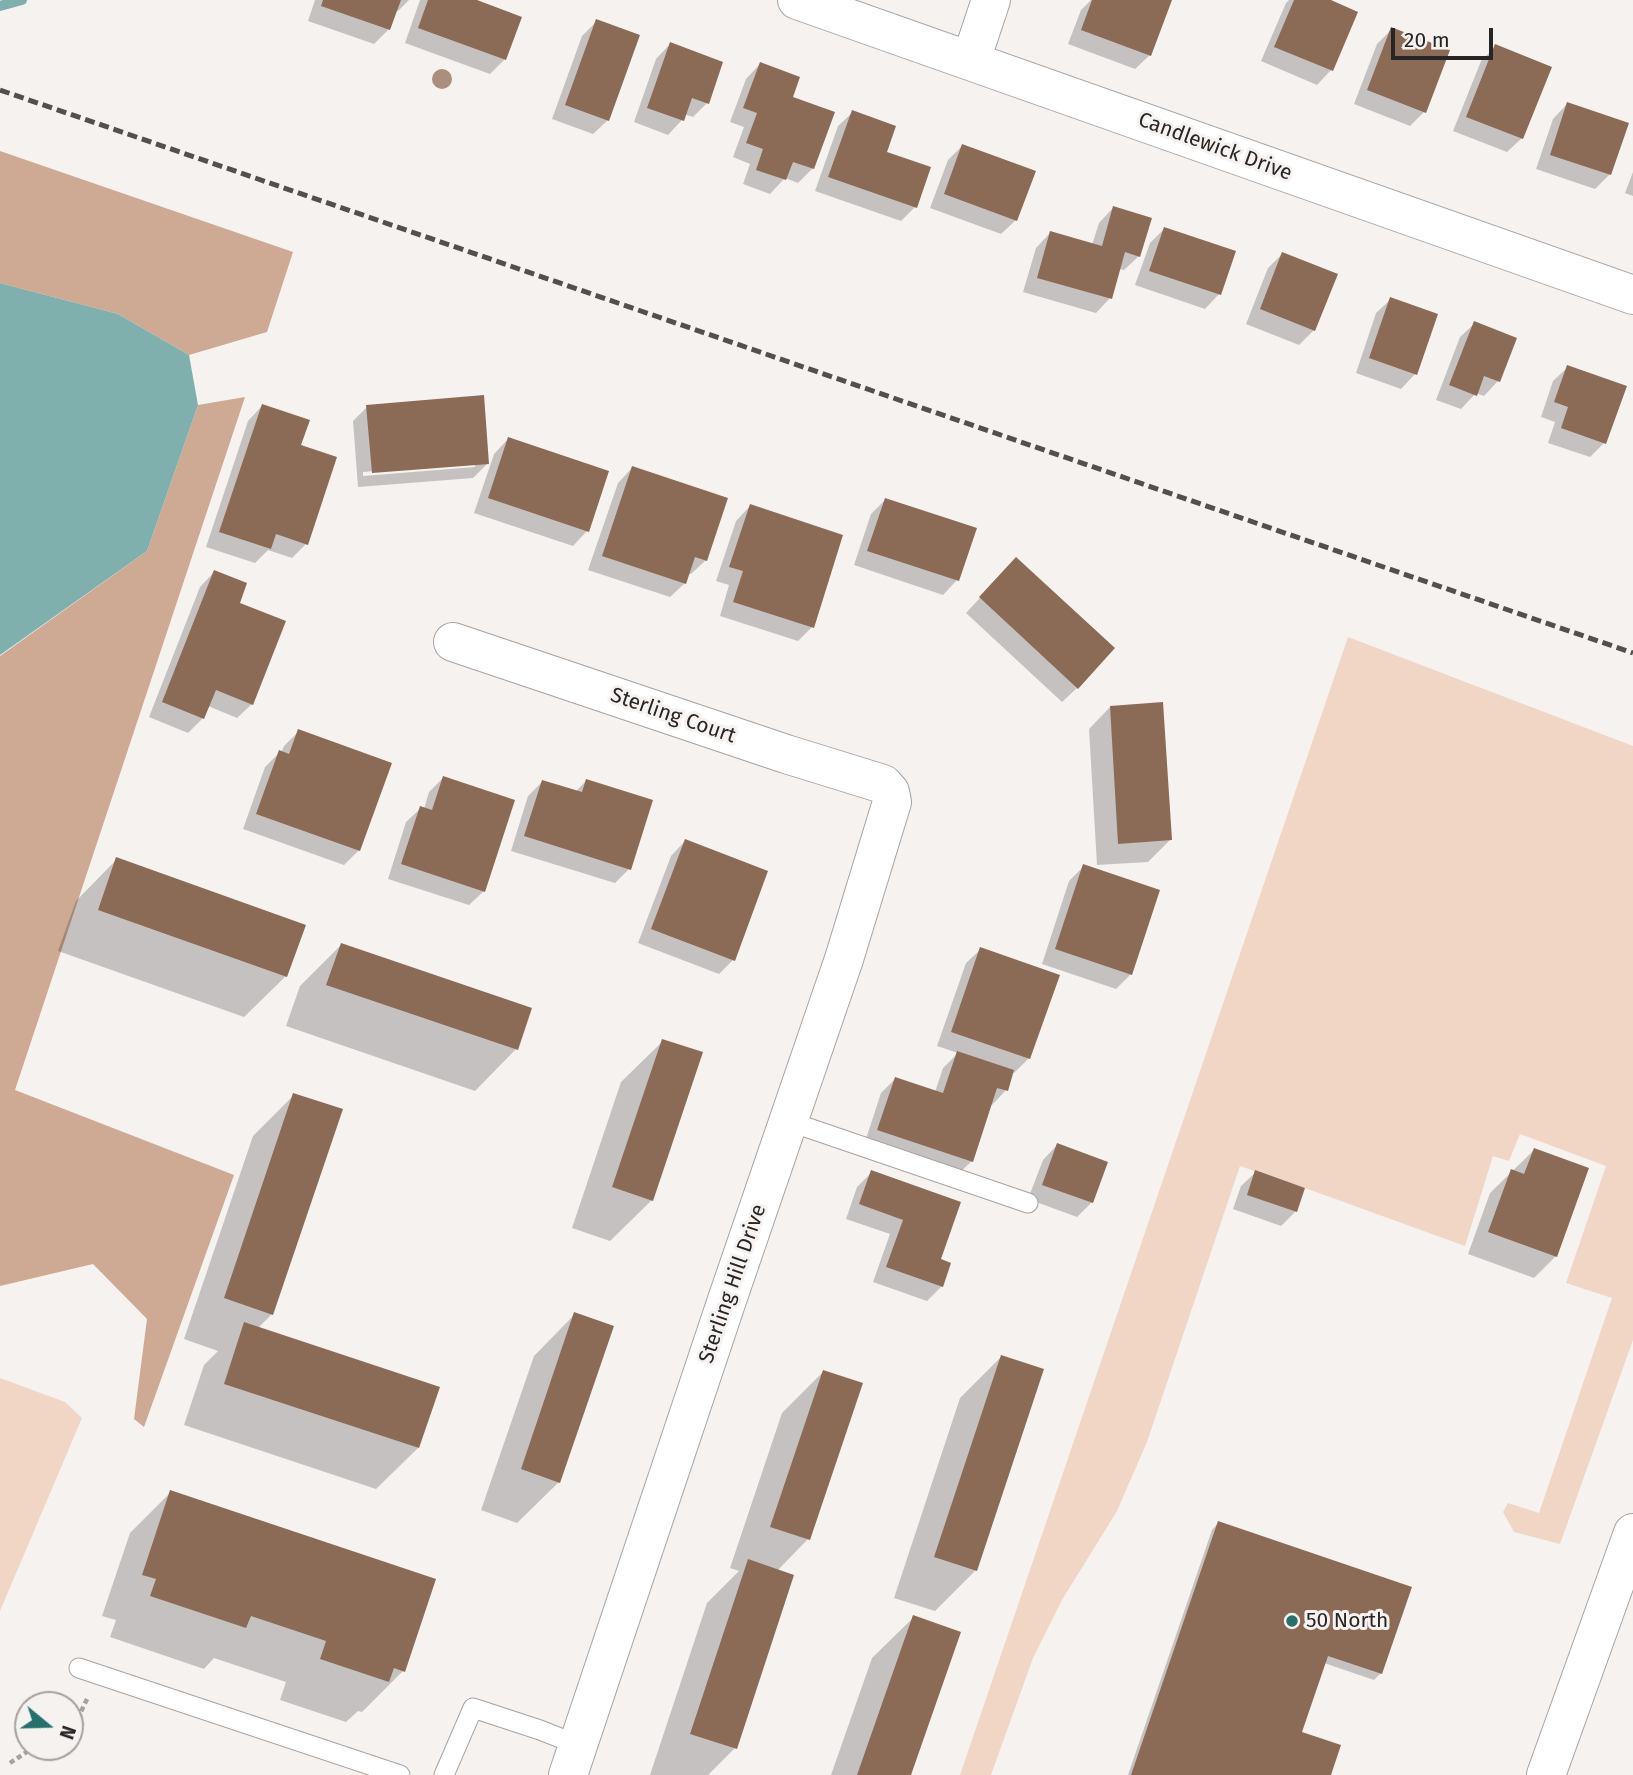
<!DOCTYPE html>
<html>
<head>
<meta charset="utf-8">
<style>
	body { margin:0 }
	#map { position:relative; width:1633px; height:1775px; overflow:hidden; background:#f6f2f0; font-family:"Fira Sans",sans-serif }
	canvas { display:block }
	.north { position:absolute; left:14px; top:1691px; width:70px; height:70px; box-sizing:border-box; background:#f6f2f0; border:2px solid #a3a09f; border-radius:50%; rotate:109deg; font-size:19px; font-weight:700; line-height:28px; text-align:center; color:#272525 }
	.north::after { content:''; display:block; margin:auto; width:24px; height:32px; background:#27716d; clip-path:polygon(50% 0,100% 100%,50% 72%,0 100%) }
	.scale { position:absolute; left:1391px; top:28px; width:102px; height:32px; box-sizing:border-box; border:4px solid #272525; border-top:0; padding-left:9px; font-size:21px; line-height:24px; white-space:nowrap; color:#272525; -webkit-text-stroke:5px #f6f2f0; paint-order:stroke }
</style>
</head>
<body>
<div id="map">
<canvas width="1633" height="1775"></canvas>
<div class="north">N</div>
<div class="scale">20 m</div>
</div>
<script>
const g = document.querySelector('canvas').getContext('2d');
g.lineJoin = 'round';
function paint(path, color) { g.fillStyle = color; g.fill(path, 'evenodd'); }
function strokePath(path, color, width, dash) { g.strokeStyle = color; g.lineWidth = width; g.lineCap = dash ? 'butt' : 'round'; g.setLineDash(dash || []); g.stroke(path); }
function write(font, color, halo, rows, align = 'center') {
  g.font = font + ' "Fira Sans",sans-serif'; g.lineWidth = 6; g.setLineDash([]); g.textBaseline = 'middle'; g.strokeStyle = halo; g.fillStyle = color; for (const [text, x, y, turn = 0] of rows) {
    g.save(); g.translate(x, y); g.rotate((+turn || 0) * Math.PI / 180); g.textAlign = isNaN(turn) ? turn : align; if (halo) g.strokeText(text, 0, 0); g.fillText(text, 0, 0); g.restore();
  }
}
paint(new Path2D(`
	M1348,637L1633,746V1340L1560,1544L1514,1532L1503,1512L1508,1503L1539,1513L1612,1298L1566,1283L1606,1166L1520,1134L1509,1161L1493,1156L1465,1246L1305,1188L1240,1166L1147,1442L1117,1511L1062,1600L1033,1658L991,1775H960Z
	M0,1378L65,1402L82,1418L0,1611Z`), '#f1d6c6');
paint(new Path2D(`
	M0,151L293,252L267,332L189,355L118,314L0,283Z
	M245,397L15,1090L234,1175L144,1427L134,1419L147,1319L93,1264L0,1286V656L147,551L198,405Z`), '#ceaa94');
paint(new Path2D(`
	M0,283L118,314L189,355L198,405L147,551L0,655Z`), '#7fb0ad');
paint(new Path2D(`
	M315,0H409L398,11L396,10L389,29L374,44L308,21Z
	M420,0H475L505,59L490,74L405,43Z
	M1091,0H1170L1150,55L1135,69L1068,44L1081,10Z
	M1289,0H1326L1331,70L1317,85L1261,61L1286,3Z
	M597,21L608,120L593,134L552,119L582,36Z
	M1392,29L1424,112L1410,126L1354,104L1377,44Z
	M670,44L707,103L693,117L684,114L682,120L668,135L634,122L656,59Z
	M1496,46L1522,138L1507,152L1453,131L1481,61Z
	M760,64L790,98L813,168L798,183L785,178L770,194L743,184L750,164L733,157L744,127L730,122L746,79Z
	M1567,104L1610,174L1595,189L1536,169L1553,119Z
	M853,112L885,153L915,207L901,221L815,191L838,126Z
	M962,146L1016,220L1001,234L930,208L948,160Z
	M1633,172V196L1625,193Z
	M1113,208L1139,256L1124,270L1118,269L1110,298L1096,313L1023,292L1036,248L1050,233L1092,245L1099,223Z
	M1164,229L1219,294L1205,309L1135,285L1150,243Z
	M1282,254L1314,330L1299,345L1246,324L1268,268Z
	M1391,299L1415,374L1401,389L1356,373L1376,313Z
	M1475,323L1498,381L1484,396L1476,393L1461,409L1436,400L1460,337Z
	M1568,367L1604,443L1590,457L1548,443L1555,422L1541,417L1553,381Z
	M262,406L299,446L306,544L292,558L268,550L255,563L206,547L248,421Z
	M367,407L488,463L473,478L358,487L353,421ZM475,463V467L363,476V472Z
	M508,439L587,531L573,546L474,513L494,454Z
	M632,468L706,560L691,574L688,573L685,583L670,597L588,570L618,483Z
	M885,500L957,580L943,595L854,565L871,514Z
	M750,506L812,627L798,641L720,616L729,585L716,581L736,521Z
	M214,572L237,604L252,704L237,718L208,706L203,718L188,733L149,717L200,587Z
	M1002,574L1077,688L1062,702L966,613Z
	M1110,707L1170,840L1148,862L1097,865L1089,729Z
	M298,732L359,850L344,865L243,829L265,767L280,752L281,753L284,746Z
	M443,778L484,891L469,905L388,879L406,822L421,808L424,809L429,792Z
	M586,781L629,869L615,883L511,851L528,796L542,782L575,792Z
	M685,841L733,960L719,974L638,943L671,856Z
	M117,859L286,976L244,1017L58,951L76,901Z
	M1084,866L1131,974L1116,989L1042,964L1069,881Z
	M341,945L530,1009L516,1049L475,1091L286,1026L300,986Z
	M981,949L1029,1058L1014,1073L1012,1072L1006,1090L992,1105L990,1104L972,1161L957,1175L864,1145L881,1093L895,1079L935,1092L943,1068L958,1053L937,1046L966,963Z
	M663,1041L652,1200L610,1241L572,1228L621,1082Z
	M294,1095L272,1314L258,1328L418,1448L376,1489L184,1425L204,1365L218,1351L184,1339L253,1136Z
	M1057,1145L1092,1202L1077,1217L1028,1199L1043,1160Z
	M1534,1150L1556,1256L1534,1278L1468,1254L1490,1193Z
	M872,1172L939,1260L942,1286L927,1301L873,1282L890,1234L846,1219L857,1187Z
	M1256,1172L1296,1211L1281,1226L1233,1209L1241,1186Z
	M575,1314L559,1482L517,1523L481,1510L534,1356Z
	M1001,1357L976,1570L935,1611L894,1598L960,1398Z
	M823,1372L808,1539L777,1571L735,1748L708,1775H650L707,1603L739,1571L730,1568L782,1413Z
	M171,1492L403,1671L362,1712L358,1711L346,1722L280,1700L286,1682L214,1658L204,1669L110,1637L116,1620L102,1616L130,1533Z
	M1218,1523L1381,1673L1374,1680L1324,1663L1299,1733L1329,1775H1128L1212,1530Z
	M914,1617L909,1775H831L872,1658Z`), '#0003');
strokePath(new Path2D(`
	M0,6L22,0`), '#7fb0ad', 10);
paint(new Path2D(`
	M323,0H401L390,30L321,6Z
	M428,0H477L522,17L506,60L418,28Z
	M1092,0H1172L1151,56L1081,30Z
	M1294,0H1331L1358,12L1333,71L1274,47Z
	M596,19L640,35L609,121L565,105Z
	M1391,27L1450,50L1426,113L1367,90Z
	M670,42L723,62L709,104L692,98L684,121L647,108Z
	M1495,44L1552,67L1523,139L1466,117Z
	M760,62L800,77L793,97L835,112L814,169L793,162L786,180L756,170L763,149L746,143L757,113L743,108Z
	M1567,102L1629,123L1611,175L1550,155Z
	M852,110L896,126L887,152L931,167L917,208L828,177Z
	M962,144L1036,171L1017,221L944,194Z
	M1113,206L1152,218L1140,257L1125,252L1112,299L1037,278L1050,231L1102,246Z
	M1164,227L1236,251L1221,295L1149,271Z
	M1282,252L1338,274L1315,331L1260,309Z
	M1390,297L1438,314L1417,375L1369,358Z
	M1474,321L1517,338L1500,382L1484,376L1477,396L1449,385Z
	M1567,365L1627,386L1606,444L1561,428L1568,407L1554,402Z
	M484,395L489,464L372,473L366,405Z
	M262,404L310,420L301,445L337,457L308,545L276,534L271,549L219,532Z
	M508,437L609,471L589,532L488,498Z
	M632,466L728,498L707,561L695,557L686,584L602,556Z
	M885,498L977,528L959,581L867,551Z
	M750,504L843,535L814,628L733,602L743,571L729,567Z
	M1016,557L1115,648L1078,689L979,597Z
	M214,570L247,583L240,603L286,621L253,705L216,690L204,719L162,702Z
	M1163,702L1172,840L1118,844L1110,706Z
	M298,729L392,763L360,851L256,814L279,750L289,754Z
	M443,776L515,800L485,892L401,864L420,806L432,810Z
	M586,779L653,800L631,870L524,836L542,780L582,792Z
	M685,839L768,871L735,961L651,929Z
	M116,857L306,925L287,977L98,910Z
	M1083,864L1160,890L1132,975L1055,949Z
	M341,943L532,1008L518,1050L326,985Z
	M980,947L1060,975L1030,1059L951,1032Z
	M662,1039L703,1052L653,1201L612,1187Z
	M957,1051L1014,1070L1008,1091L997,1088L973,1162L877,1130L895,1077L943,1093Z
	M293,1093L343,1109L273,1315L224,1298Z
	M1057,1143L1108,1162L1093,1203L1042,1185Z
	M1534,1148L1589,1168L1557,1257L1488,1232L1511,1169L1524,1174Z
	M871,1170L961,1202L941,1259L951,1263L943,1287L886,1267L903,1220L859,1204Z
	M1255,1170L1305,1188L1297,1212L1247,1195Z
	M574,1312L614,1326L560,1483L521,1469Z
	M244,1322L440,1387L419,1448L224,1384Z
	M1001,1355L1044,1369L977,1571L934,1557Z
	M823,1370L863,1383L810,1540L770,1527Z
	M170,1490L436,1579L405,1672L394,1668L389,1682L320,1659L326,1641L251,1616L246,1628L150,1596L156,1579L142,1575Z
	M1218,1521L1412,1587L1382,1674L1328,1656L1302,1732L1341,1745L1331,1775H1131Z
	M748,1559L794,1575L737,1749L690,1734Z
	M913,1615L961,1632L911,1775H857Z`), '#8b6a56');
const lane = new Path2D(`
	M788,1121L1028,1203
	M79,1668L400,1775
	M444,1775L473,1708L540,1730L578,1745`);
const street = new Path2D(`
	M797,0L1633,295
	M971,60L991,0
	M453,642L786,754L883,784L890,792L892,802L844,959L727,1300L568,1775
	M1546,1775L1633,1533`);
strokePath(lane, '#a6a3a1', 21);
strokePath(street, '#a6a3a1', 40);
strokePath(new Path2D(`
	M70,1723L78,1718L87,1699
	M10,1763L34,1747`), '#a5a2a0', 4.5, [5, 3.5]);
strokePath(lane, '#fff', 19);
strokePath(street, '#fff', 38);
strokePath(new Path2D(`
	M0,90L1633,653`), '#52504f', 5, [10, 5]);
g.fillStyle = '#ab8e7c';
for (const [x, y] of [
	[442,79]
]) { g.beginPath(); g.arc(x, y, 10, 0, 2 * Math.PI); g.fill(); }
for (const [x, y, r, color] of [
	[1292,1621,7,"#27716d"]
]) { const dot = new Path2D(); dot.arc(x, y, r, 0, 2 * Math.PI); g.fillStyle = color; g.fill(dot); strokePath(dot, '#f6f2f0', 2.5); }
write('21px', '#272525', '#f6f2f0', [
	["Candlewick Drive",1215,147,20],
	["Sterling Court",673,716,19],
	["Sterling Hill Drive",733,1284,-71]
]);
write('21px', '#272525', '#f6f2f0', [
	["50 North",1306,1621]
], 'left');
</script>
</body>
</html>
